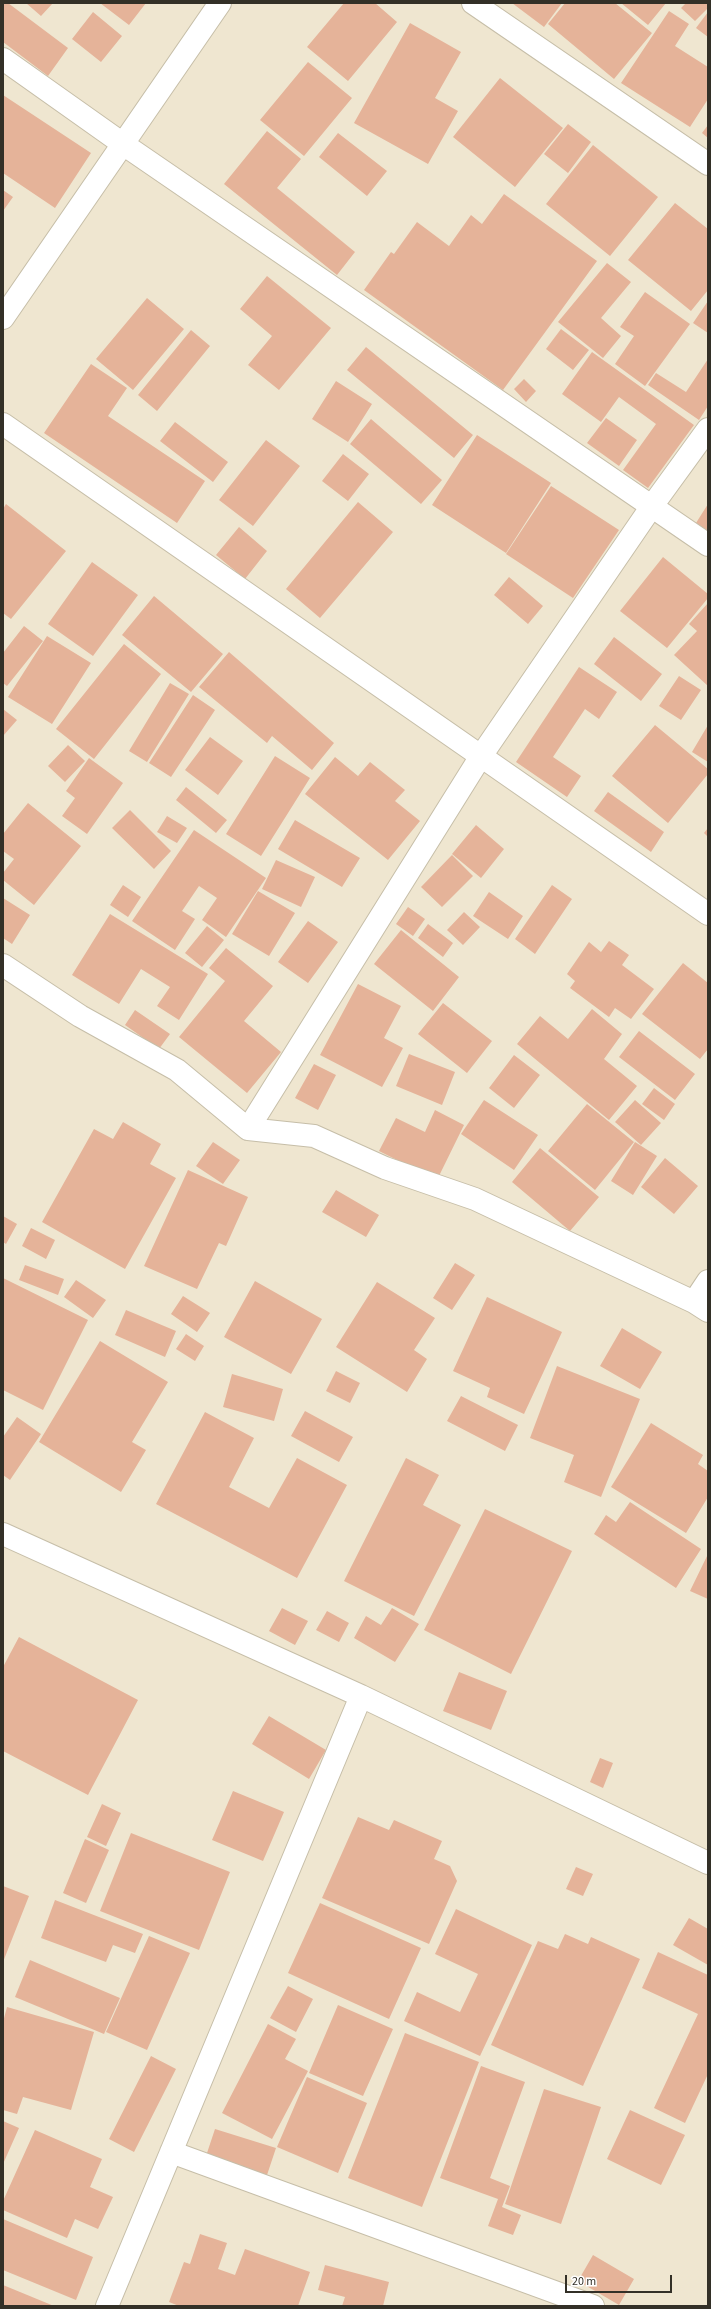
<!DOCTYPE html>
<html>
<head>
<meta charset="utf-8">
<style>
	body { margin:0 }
	#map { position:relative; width:711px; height:2309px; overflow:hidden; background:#efe6d0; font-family:"Source Sans 3",sans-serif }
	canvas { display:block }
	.frame { position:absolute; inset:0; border:4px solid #333027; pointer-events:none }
	.scale { position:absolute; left:565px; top:2275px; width:107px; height:18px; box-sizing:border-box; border:2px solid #333027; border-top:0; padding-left:5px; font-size:12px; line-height:14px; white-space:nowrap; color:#333027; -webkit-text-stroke:3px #fff; paint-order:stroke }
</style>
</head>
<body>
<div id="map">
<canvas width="711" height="2309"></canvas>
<div class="frame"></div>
<div class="scale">20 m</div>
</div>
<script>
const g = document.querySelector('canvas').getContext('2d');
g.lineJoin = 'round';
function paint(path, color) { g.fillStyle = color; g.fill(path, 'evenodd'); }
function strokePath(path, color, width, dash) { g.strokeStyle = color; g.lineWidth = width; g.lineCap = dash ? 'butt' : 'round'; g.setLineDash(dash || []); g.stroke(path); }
paint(new Path2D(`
	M3,3H8L68,48L48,76L3,42Z
	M26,3H53L41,16Z
	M100,3H146L129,25Z
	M344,3H375L397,22L348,81L307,47Z
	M512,3H562L544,27Z
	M565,3H615L652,33L614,79L548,24Z
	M621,3H666L648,25Z
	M686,3H708V8L695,21L681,8Z
	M669,11L689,24L675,46L708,67V99L690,127L621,83Z
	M93,12L122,36L101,62L72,39Z
	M708,12V37L696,28Z
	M410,23L461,52L435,98L458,111L428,164L354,123Z
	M308,62L352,98L304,156L260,120Z
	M500,78L563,128L515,187L453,137Z
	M3,95L91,153L55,208L3,173Z
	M568,124L591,142L568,173L544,154Z
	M708,125V138L702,133Z
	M267,131L301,159L277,188L355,252L337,275L224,184Z
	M338,133L387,171L367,196L319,157Z
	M593,145L658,197L610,256L546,204Z
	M3,190L13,197L3,211Z
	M504,194L597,261L503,390L364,290L391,252L394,254L417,222L449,246L471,215L482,224Z
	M675,203L708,229V290L691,311L628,260Z
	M607,263L631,282L601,318L621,336L603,358L558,322Z
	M267,276L331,328L279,390L248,365L272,336L240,309Z
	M645,292L690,324L645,386L615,364L634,336L620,327Z
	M147,298L184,329L133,390L96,359Z
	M708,301V333L693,323Z
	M561,329L589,350L573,370L546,349Z
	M191,330L210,346L157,411L138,395Z
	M366,347L473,435L454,458L347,370Z
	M592,352L694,425L648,488L623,470L656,424L619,397L601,422L562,394Z
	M708,359V406L699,420L648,385L656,373L686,392Z
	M91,364L127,388L108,416L205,481L177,523L44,433Z
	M524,379L536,391L526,402L514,389Z
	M336,381L372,404L348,442L312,419Z
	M606,418L637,440L619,466L587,443Z
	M371,419L442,480L421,504L350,444Z
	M175,422L228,462L213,482L160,441Z
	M477,435L551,483L506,553L432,505Z
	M266,440L300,466L253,526L219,500Z
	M343,454L369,474L348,501L322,481Z
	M551,486L619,530L573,598L506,554Z
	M358,502L393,532L320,618L286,589Z
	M6,504L66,551L11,619L3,613V509Z
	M708,504V531L696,523Z
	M239,527L267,551L245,579L216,555Z
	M663,557L708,594V598L667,648L620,611Z
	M92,562L138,595L93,656L48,624Z
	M509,577L543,606L528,624L494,595Z
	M154,596L223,654L191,692L122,635Z
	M708,603V686L674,655L697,631L689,624Z
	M24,626L43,641L7,686L3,683V653Z
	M47,636L91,663L52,724L8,697Z
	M614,637L662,674L641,701L594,664Z
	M124,644L161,674L94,759L56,729Z
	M229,652L334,743L312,770L272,736L267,743L199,687Z
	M579,667L617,692L599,719L585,709L553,757L581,776L567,797L516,762Z
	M679,676L701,690L681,720L659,706Z
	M170,683L189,694L147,762L129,751Z
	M193,695L215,710L171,777L149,763Z
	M3,709L17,720L3,736Z
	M655,725L708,769V774L668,823L612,776Z
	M708,725V762L692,752Z
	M210,737L243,761L218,795L185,770Z
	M68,745L85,761L65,782L48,766Z
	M275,756L310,778L261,856L226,834Z
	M335,757L358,776L370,762L405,790L395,801L420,821L388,860L305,794Z
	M89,758L123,783L87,834L62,816L75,798L66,791Z
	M186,787L227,820L216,833L176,800Z
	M608,792L664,832L651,852L594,811Z
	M28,803L81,846L34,905L3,880V873L14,859L3,851V834Z
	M130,810L171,851L154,869L112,828Z
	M167,816L187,828L177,843L157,832Z
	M295,820L360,858L342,887L278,849Z
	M476,825L504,849L481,878L452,854Z
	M708,828V837L704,833Z
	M194,830L266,878L226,937L202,920L217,898L199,886L182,911L195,919L175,950L132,921Z
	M452,855L473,876L442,907L421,887Z
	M276,860L315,877L301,907L262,889Z
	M123,885L141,897L128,917L110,905Z
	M552,885L572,899L535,954L515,939Z
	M258,891L295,913L269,956L232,934Z
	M489,892L523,916L508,939L473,916Z
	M3,898L30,915L12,944L3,938Z
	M408,907L425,919L413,936L396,924Z
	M464,912L480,927L463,945L447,930Z
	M110,914L208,974L179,1020L157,1006L170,987L141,969L119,1004L72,975Z
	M308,921L338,942L308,983L278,962Z
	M428,924L453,943L443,957L418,938Z
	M207,926L224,940L202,967L185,953Z
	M401,930L459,977L433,1011L374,964Z
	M609,941L629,955L622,965L654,989L631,1019L615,1008L609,1017L570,988L575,981L567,974L589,942L601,952Z
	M226,948L273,986L244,1021L281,1052L247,1093L179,1037L225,981L209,968Z
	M683,963L708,983V1049L700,1059L642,1014Z
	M358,984L401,1006L384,1038L403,1048L382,1087L320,1055Z
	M443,1003L492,1041L467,1073L418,1034Z
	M592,1009L622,1034L604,1059L637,1086L609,1120L517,1044L540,1016L568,1039Z
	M135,1010L170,1034L159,1049L125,1025Z
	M639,1031L695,1074L675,1100L619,1057Z
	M409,1054L455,1072L442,1105L396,1086Z
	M514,1055L540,1075L514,1108L489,1088Z
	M314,1064L336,1075L318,1110L295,1098Z
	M654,1088L675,1104L664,1120L642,1104Z
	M484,1100L538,1135L514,1170L461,1134Z
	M635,1100L661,1123L641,1145L615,1122Z
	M587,1104L634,1142L595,1190L548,1151Z
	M435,1110L464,1125L437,1180L379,1151L396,1118L425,1132Z
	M123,1122L161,1144L150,1164L176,1178L125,1269L42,1222L94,1129L113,1139Z
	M213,1142L240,1160L223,1184L196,1166Z
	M635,1142L657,1156L633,1195L611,1181Z
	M540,1148L599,1197L570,1231L512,1182Z
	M665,1158L698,1186L674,1214L641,1187Z
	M188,1170L248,1197L226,1246L219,1243L197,1289L144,1266Z
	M336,1190L379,1215L366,1237L322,1212Z
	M3,1216L17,1224L6,1244L3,1242Z
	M31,1228L55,1240L46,1259L22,1246Z
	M455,1263L475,1275L452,1310L433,1298Z
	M25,1265L64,1279L58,1295L19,1280Z
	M3,1278L88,1320L43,1410L3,1390Z
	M76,1280L106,1300L93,1318L64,1297Z
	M255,1281L322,1319L291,1374L224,1337Z
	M377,1282L435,1318L414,1350L427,1359L407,1392L336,1347Z
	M183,1296L210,1313L197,1332L171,1314Z
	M487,1297L562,1332L524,1414L487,1397L490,1388L453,1371Z
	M126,1310L176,1331L165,1357L115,1335Z
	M622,1328L662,1352L640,1389L600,1366Z
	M186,1334L204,1346L195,1361L176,1349Z
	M100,1341L168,1382L132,1442L146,1450L121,1492L39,1442Z
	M557,1366L640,1399L601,1497L564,1482L574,1455L530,1438Z
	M336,1371L360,1383L350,1403L326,1391Z
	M232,1374L283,1389L274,1421L223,1407Z
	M461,1396L518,1425L505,1451L447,1421Z
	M305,1411L353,1437L339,1462L291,1436Z
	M205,1412L254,1438L229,1487L269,1508L297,1458L347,1485L297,1578L156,1504Z
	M17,1417L41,1434L10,1480L3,1475V1437Z
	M651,1423L703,1455L698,1464L708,1471V1497L686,1533L611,1487Z
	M406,1458L439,1475L423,1505L461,1525L414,1616L344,1581Z
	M630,1502L701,1549L676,1588L594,1534L606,1515L616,1522Z
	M485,1509L572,1551L511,1674L424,1630Z
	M708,1554V1599L690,1591Z
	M282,1608L308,1621L295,1645L269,1631Z
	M392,1608L419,1624L395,1662L354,1638L366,1616L381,1625Z
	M327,1611L349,1623L339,1642L316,1630Z
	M19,1637L138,1700L88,1795L3,1751V1667Z
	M459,1672L507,1691L491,1730L443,1711Z
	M269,1716L326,1750L309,1779L252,1744Z
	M600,1758L613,1763L603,1788L590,1782Z
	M233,1791L284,1812L263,1861L212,1840Z
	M102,1804L121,1813L106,1846L87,1837Z
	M358,1817L389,1830L394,1820L442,1841L434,1859L450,1866L457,1881L429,1944L322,1898Z
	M131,1833L230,1872L199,1950L100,1911Z
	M85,1839L109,1850L86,1903L63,1893Z
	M576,1867L593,1874L583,1896L566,1889Z
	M3,1886L29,1896L3,1962Z
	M55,1900L143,1934L135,1953L113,1945L106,1962L41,1938Z
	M320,1903L421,1948L389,2019L288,1973Z
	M456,1909L532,1945L480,2056L404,2021L417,1992L460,2012L478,1974L435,1954Z
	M689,1918L708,1929V1965L673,1945Z
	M565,1934L588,1944L591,1937L640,1959L583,2086L491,2045L538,1941L558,1949Z
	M149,1936L190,1953L147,2050L106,2032Z
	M658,1952L708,1975V2074L685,2123L654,2108L698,2014L642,1988Z
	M30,1960L120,1998L104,2034L15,1997Z
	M288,1986L313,1999L296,2032L270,2018Z
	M338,2005L393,2029L363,2096L309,2073Z
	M7,2007L94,2032L71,2110L23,2097L17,2114L3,2110V2022Z
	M268,2024L296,2039L285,2059L308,2071L272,2139L222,2113Z
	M405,2033L479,2062L422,2207L348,2178Z
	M151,2056L176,2069L134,2152L109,2139Z
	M481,2066L525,2082L490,2178L510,2186L502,2207L521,2215L513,2235L488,2226L498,2199L440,2178Z
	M307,2077L367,2103L338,2173L277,2147Z
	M544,2089L601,2107L561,2224L505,2204Z
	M630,2110L685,2135L661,2185L607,2159Z
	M3,2121L19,2128L3,2164Z
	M215,2129L276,2148L267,2175L206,2156Z
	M35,2130L102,2159L90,2187L113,2197L98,2229L75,2219L67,2238L3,2210V2201Z
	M3,2219L93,2257L76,2300L3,2270Z
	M200,2234L227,2243L218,2269L235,2275L245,2249L310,2272L298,2306H179L169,2302L184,2262L190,2264Z
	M593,2255L634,2279L619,2305L578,2281Z
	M325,2265L389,2282L383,2306H342L345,2297L318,2290Z
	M3,2285L54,2306H3Z`), '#e5b399');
const street = new Path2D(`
	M473,3L708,164
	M3,59L123,144L708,545
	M3,318L220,3
	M3,424L708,914
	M3,965L80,1016L177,1070L248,1129L314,1136L385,1168L475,1199L694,1302L708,1311
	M248,1129L481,756L652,506L708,429
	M694,1302L708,1281
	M3,1534L361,1696L708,1863
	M171,2152L593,2306
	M107,2306L361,1696`);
strokePath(street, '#c6bea8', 24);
strokePath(street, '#fff', 22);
</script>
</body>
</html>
